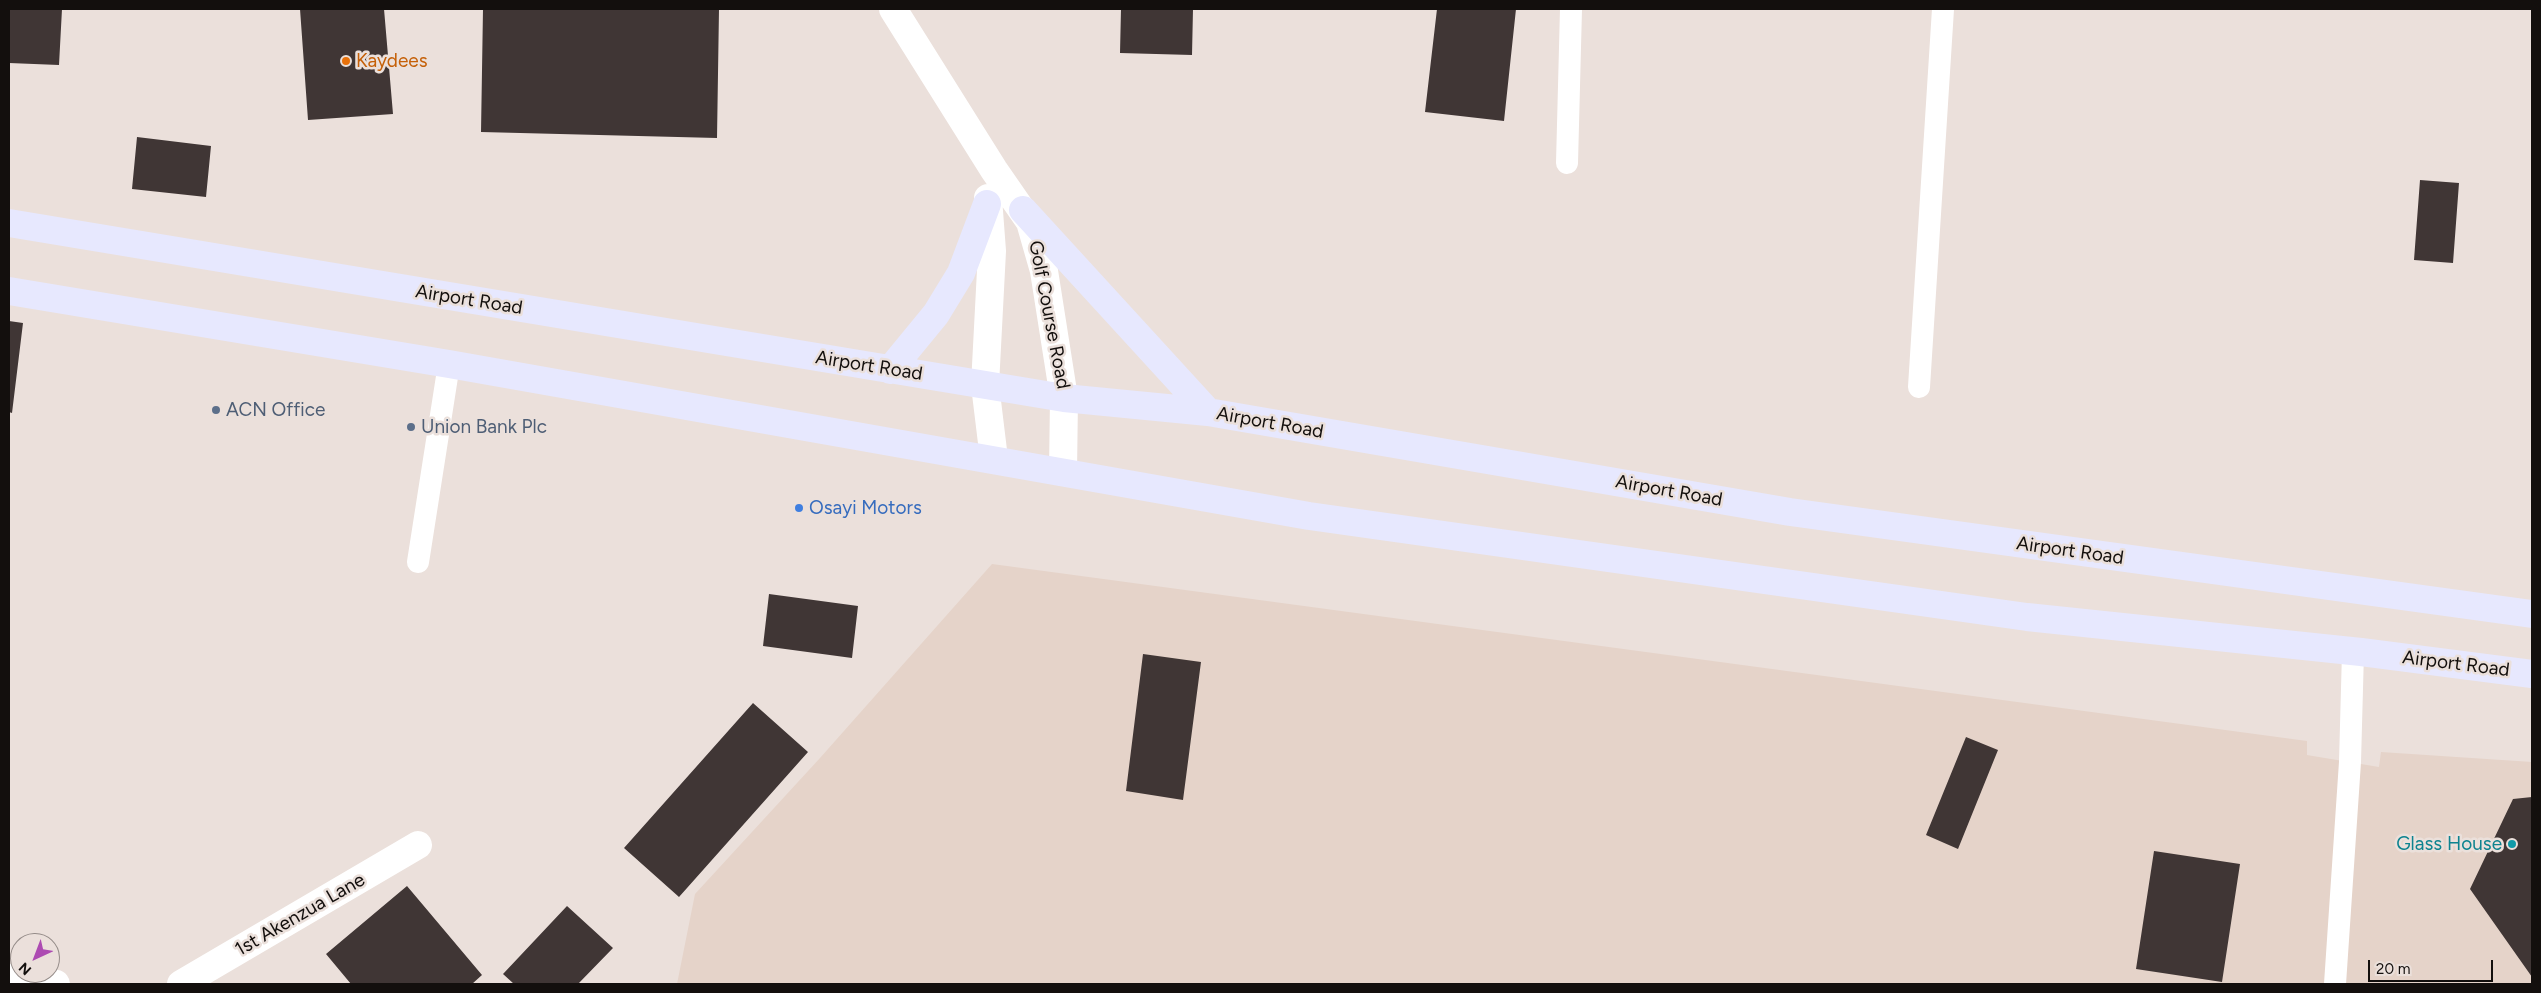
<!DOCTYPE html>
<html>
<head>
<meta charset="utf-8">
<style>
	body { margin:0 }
	#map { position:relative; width:2541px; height:993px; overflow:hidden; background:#ebe0db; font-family:Figtree,sans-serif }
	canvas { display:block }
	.frame { position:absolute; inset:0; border:10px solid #130f0d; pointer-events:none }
	.north { position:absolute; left:10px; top:933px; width:50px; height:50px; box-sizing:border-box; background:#ebe0db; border:1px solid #958c89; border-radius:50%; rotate:223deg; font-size:14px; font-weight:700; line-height:20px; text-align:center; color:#130f0d }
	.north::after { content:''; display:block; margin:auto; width:18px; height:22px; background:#ad4bb2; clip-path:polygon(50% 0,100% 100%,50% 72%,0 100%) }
	.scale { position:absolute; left:2368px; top:960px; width:125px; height:22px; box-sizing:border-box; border:2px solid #130f0d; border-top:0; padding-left:6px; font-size:15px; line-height:18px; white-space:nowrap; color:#130f0d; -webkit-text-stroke:4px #ebe0db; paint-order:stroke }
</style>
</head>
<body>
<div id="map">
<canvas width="2541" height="993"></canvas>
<div class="frame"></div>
<div class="north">N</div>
<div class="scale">20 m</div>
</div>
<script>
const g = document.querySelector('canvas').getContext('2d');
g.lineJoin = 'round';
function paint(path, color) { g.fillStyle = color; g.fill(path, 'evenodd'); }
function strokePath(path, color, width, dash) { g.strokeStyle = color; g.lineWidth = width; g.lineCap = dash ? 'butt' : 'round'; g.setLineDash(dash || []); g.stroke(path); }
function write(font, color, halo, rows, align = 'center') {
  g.font = font + ' Figtree,sans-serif'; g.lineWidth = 5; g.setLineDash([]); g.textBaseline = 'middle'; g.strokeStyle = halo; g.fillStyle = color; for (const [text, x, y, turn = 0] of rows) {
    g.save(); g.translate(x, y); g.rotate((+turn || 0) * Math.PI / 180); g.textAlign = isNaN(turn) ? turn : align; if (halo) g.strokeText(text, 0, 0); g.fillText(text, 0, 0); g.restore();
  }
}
paint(new Path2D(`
	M992,564L2307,741V755L2379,767L2381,752L2532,762V984H677L695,894L820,758Z`), '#e5d3c9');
paint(new Path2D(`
	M9,9H62L59,65L9,63Z
	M300,9H384L393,114L308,120Z
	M483,9H719L717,138L481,132Z
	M1121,9H1193L1192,55L1120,53Z
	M1437,9H1516L1504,121L1425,112Z
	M137,137L211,146L206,197L132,189Z
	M2420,180L2459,183L2453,263L2414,260Z
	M9,321L23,323L12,413L9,412Z
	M769,594L858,606L852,658L763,646Z
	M1143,654L1201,662L1183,800L1126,791Z
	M753,703L808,752L679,897L624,848Z
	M1966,737L1998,750L1958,849L1926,835Z
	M2532,797V977L2470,889L2513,799Z
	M2154,851L2240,864L2222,982L2136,969Z
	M407,886L482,975L472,984H351L326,954Z
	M567,906L613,948L578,984H514L503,974Z`), '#403635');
strokePath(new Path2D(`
	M1567,163L1571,9
	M1919,387L1943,9
	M418,562L449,364
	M2335,984L2350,762L2353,652`), '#fff', 22);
strokePath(new Path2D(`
	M9,978L56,984
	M181,984L418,845`), '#fff', 28);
strokePath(new Path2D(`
	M893,9L994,170L1030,222L1044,271L1064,398L1063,472
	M988,198L992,251L985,385L994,459`), '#fff', 28);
strokePath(new Path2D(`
	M1023,210L1208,412
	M9,223L1064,398L1208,412L1790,512L2532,614
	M9,291L449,364L1309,516L2027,617L2361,652L2532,674
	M890,370L936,314L961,273L987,204`), '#e7e8fe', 28);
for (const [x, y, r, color] of [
	[346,61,5,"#e8710a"],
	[216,410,5,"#5c6f8a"],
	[411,427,5,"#5c6f8a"],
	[799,508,5,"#3f7fe0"],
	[2512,844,5,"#0f9aa8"]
]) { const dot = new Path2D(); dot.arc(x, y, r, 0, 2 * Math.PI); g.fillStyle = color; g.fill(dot); strokePath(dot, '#ebe0db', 2); }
write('19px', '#c56008', '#ebe0db', [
	["Kaydees",356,61]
], 'left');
write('19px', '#130f0d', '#ebe0db', [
	["Airport Road",469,300,9],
	["Golf Course Road",1049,315,79],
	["Airport Road",869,366,9],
	["Airport Road",1270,423,10],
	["Airport Road",1669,491,10],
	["Airport Road",2070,551,8],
	["Airport Road",2456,664,7],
	["1st Akenzua Lane",300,915,-30]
]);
write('19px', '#4e5e75', '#ebe0db', [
	["ACN Office",226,410],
	["Union Bank Plc",421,427]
], 'left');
write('19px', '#366cbe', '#ebe0db', [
	["Osayi Motors",809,508]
], 'left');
write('19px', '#0d838f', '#ebe0db', [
	["Glass House",2502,844]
], 'right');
</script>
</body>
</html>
